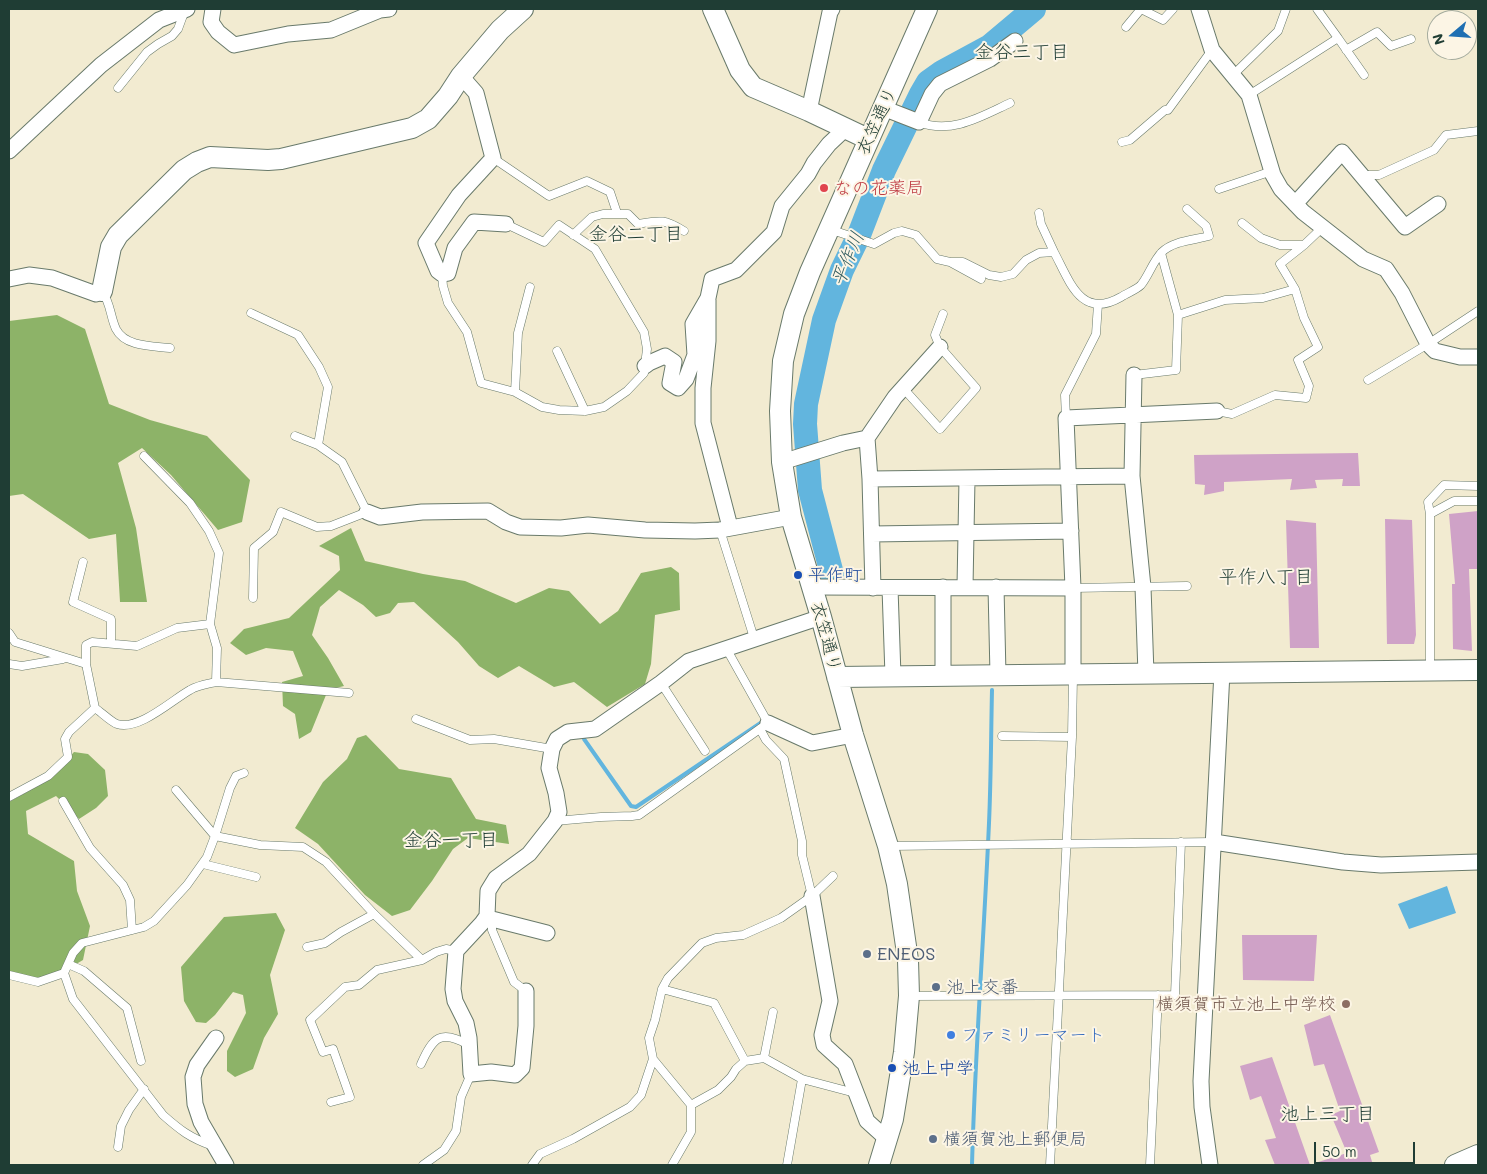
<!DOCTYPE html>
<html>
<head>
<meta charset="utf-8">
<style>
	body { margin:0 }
	#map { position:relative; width:1487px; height:1174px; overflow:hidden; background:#f2ebd1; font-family:Mali,sans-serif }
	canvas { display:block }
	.frame { position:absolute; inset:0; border:10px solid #1f3d34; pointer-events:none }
	.north { position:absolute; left:1427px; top:10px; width:50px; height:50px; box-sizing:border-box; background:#fcf5e5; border:1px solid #a4ab9e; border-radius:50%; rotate:252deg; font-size:14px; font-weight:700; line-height:20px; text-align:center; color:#1f3d34 }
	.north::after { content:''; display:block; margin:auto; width:18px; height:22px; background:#1f6fb2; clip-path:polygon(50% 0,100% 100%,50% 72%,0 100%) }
	.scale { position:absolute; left:1314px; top:1142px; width:101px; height:22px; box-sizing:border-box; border:2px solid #1f3d34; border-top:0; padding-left:6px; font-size:15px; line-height:18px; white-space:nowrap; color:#1f3d34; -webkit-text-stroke:4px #fcf5e5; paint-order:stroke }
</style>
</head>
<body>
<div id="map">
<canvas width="1487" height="1174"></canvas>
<div class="frame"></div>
<div class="north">N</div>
<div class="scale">50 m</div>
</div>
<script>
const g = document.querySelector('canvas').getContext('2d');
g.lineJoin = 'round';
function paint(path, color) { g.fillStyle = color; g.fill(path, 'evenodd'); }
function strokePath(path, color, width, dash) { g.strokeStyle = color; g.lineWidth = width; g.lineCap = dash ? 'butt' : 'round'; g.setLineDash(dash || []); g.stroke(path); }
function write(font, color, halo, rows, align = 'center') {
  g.font = font + ' Mali,"Klee One",sans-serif'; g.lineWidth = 4; g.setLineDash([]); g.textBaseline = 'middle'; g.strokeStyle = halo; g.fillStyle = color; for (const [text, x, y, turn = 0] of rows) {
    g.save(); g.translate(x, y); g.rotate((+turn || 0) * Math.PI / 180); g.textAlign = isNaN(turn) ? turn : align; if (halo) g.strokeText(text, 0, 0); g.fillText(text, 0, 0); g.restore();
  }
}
paint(new Path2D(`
	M57,315L85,329L109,404L150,420L207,436L250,480L242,522L218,530L171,475L142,448L118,463L136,528L147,602H120L116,534L89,539L23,494L9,496V321Z
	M351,528L365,561L423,574L465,581L516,603L549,588L569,591L600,624L618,611L641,573L671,567L679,573L680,610L655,615L651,664L645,684L607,707L574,682L554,687L519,666L498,678L479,666L458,642L414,602L398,603L390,613L376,617L363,605L339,590L320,607L312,635L328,658L344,686L328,690L311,732L299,739L295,714L283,706L282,682L303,676L293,651L266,648L246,655L230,643L244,629L289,618L340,570L339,556L319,546Z
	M366,735L399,769L451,778L476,819L506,825L509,844L468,838L453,849L432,881L410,910L392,916L365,895L318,844L295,828L323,782L347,759L357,738Z
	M74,752L88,754L105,770L108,796L96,808L79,819L56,796L26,811L28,834L74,861L77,891L90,926L83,960L54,977L32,980L9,974V838L10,828L9,802L48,780Z
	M276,913L285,930L270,975L278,1014L264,1038L253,1069L235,1077L227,1071V1051L246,1013L243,995L233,992L215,1015L206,1023L196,1022L184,1001L181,967L224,917Z`), '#8db368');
paint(new Path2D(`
	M1447,886L1456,913L1409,929L1398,904Z`), '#62b5de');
strokePath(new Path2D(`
	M584,739L631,806L636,807L765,720
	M972,1165C975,1051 984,937 989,823C991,779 991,734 992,690`), '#62b5de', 4);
strokePath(new Path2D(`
	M832,574L810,490L805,424L806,404L824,320L842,270L859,235L884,170L921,94L928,82L942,72L990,46L1034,9`), '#62b5de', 24);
paint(new Path2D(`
	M1358,453L1360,486H1342L1343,479L1315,480L1317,488L1290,490L1292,479L1224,482V491L1204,495L1205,485L1195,484L1194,455Z
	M1478,511V569H1469L1472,651L1453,649L1452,584H1455L1449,514Z
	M1385,519L1412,520L1416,635L1414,644H1387Z
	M1286,520L1316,523L1319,648H1290Z
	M1242,935H1317L1314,981L1243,980Z
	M1330,1015L1379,1152L1370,1155L1373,1165H1316L1315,1163L1347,1153L1331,1115L1340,1111L1324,1064L1314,1066L1304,1025Z
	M1272,1057L1310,1165H1275L1265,1140L1276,1138L1261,1096L1250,1100L1240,1066Z`), '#cfa2c7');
const service = new Path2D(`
	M1317,9L1338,38
	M1126,27L1141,9L1163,20L1173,9
	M1346,50L1377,32L1391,46L1411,39
	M1233,75L1278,31L1286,9
	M118,88L147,52L158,44L172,36L178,29L185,10
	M1249,95L1338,38L1364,75
	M919,122C951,135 982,116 1010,103
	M1122,142L1130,140L1165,110H1168L1212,50
	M493,158L549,196L587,181L610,192L617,213
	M1361,175H1379L1434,150L1446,135L1478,131
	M1219,189L1272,171
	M1039,213L1041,224L1054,252
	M1242,223L1261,238L1280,245H1304
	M829,229L874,244L894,233L902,231L916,235L937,259L950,262L981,279
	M573,235L592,217L603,214H628L638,224C661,220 664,219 684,231
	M950,262H963L989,275L1001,277L1013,274L1026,260L1039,253L1054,252C1070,282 1081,320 1121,297C1127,293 1136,290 1141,285C1149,275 1153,261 1162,252C1173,241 1194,240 1209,236L1206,226L1187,209
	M442,274L443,286L448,303L467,332L481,383L515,392L542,407L559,410L585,411L604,407L627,391L644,373L647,349L644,332L595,249L559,225L544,242L506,224
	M102,291C111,304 110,316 116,329C125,347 153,346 170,348
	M251,313L298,335L319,367L328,387L318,445
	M1178,315L1225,300L1263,298L1295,289
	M557,351L585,411
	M1134,375L1176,370L1178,315L1161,253
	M1368,380L1428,344L1478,311
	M903,388L940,429L976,388L940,347L935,335L943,314
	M515,392L518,333L530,287
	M1217,411L1232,414L1275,395L1306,398L1309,386L1298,360L1318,347L1304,318L1295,289L1280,264L1304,245L1323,227
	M1066,418L1065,395L1096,334L1098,304
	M144,456L190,503L209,531L219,553L210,624L217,648L216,682
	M1430,514L1428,502L1444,485L1478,486
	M720,530L754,638
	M83,562L73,602L111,619V643
	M1073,588L1187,586
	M253,598L254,548L273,532L281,512L317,527L331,526L367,512L342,462L318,445L295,436
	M210,624L177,628L137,646L92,642L86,645V664L95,708C101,712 111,722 117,724C139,731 172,700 190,690C198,685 207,684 216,682L349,693
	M9,633L15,642L86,664
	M9,664L22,666L63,659
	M1430,671V514L1454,501H1478
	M661,683L705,751
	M416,719L470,740L494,739L552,749
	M760,729L766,740L784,759L802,841V855L812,896
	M1002,736L1072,737
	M176,790L215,836L260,845L303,847L326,862L374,914L422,960
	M9,797L48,776L68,757L65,739L69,732L95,708
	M63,801L90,848L123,885L130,900L132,930
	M555,821L601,817L632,816L639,815L768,723L726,648
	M890,846L1214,842
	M203,864L256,877
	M492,919V930L514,982L526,991
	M307,947L325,943L341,932L374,914
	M68,964L84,971L127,1008L141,1061
	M9,975L38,982L64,973
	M662,989L714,1003L745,1061
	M909,996L1175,995L1181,842
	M764,1058L773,1012
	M653,1059L691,1105L718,1090L731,1077L736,1069L745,1061L764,1058L802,1079L855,1093
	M421,1064C433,1037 441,1029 469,1045
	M331,1102L350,1097L333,1049L323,1052L310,1020L345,987L359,985L377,970L422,960L436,952L446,949L456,951
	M213,1146C190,1138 180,1130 163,1115L73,999L64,973L73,953L82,943L144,927L154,921L187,885L207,857L215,836L230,788L236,776L244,773
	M118,1147L121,1126L129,1110L144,1089
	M423,1165L444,1150L456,1131L461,1097L471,1074
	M532,1165L540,1154L573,1139L630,1107L641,1095L653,1059L649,1038L655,1020L662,989L668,978L702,943L716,938L743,935L781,918L812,896L833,876
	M672,1165L691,1132V1105
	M787,1165L802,1079
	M1050,1165L1072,737L1073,675
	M1150,1165L1158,995`);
const minor = new Path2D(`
	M213,9L211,22L218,32L234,45L288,34L331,30L380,10L389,9
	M1199,9L1212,50L1249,95L1273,175L1281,189L1303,212L1363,259L1386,269L1402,293L1428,344L1435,351L1460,357H1478
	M461,76L476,93L493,158L459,195L426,243L438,271L442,274L448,273L455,248L474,222L506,224
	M883,108L919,122L932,94L940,84L990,59L1015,41
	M809,111L830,12L832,9
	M9,151L101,65L159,20L187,9
	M1295,204L1342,152L1405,227L1438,204
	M9,279L29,275L52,278L96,294L102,291
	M708,300V341L703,388V423L730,527
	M645,366L649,363L665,356L674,362L670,383L678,388L686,379L695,355L693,324L708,298L712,279L736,270L774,232L782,206L808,174L814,163L829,144L845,129
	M1134,375L1132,476L1143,587L1146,674
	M867,438L870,479
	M782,462L843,443L867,438L895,397L940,347
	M367,512L380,517L422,512L488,511L506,522L520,527L561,528L588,525L645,530L695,531L720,530L791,517
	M872,534L1071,531
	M812,587L1073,588
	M965,587L967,479
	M996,587L998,675
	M873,588L870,479L1132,476
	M890,588L893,676
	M943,675V587
	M1073,675V588L1066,418L1217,411
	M768,723L812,743L853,735
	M1214,842L1343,862L1381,865L1478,862
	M812,896L830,1001L822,1035L824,1045L845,1064L867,1121L888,1140
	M487,916L492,919L547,933
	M526,991V1026L522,1068L515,1075L491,1072L471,1074L469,1038L466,1023L455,1001L453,989L456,951L482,923L487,916L488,891L496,878L529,854L555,821L559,812L556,793L549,768L552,749L557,739L568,732L595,729L661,683L689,661L821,617
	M216,1038L197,1065L193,1077L195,1104L201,1122L226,1165
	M1210,1165L1202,1107L1201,1081L1222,672`);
const tertiary = new Path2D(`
	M713,9L740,70L753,87L809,111L868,139
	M102,291L111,247L118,235L184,170L197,162L210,157L268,160L281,159L412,128L428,119L448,96L461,76L500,30L523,9
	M837,677L1478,670
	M879,1165L893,1119L904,1052L909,996L908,960L897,884L888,846L853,735L821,617L791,517L782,462L780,411L783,361L794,314L810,272L927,9
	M1455,1165L1478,1155`);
strokePath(service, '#697a6b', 9);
strokePath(minor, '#697a6b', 17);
strokePath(tertiary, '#697a6b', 22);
strokePath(service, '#fff', 8);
strokePath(minor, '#fff', 15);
strokePath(tertiary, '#fff', 20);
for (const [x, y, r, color] of [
	[824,188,5,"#e0444e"],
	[798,575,5,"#1a4fb4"],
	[867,954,5,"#5c6f8a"],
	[936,987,5,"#5c6f8a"],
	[1346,1004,5,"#8d6e63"],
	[951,1035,5,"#3f7fe0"],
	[892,1068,5,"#1a4fb4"],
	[933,1139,5,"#5c6f8a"]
]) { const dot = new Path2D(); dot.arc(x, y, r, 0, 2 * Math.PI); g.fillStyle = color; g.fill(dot); strokePath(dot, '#fcf5e5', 2); }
write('18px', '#1f3d34', '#fcf5e5', [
	["衣笠通り",877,121,-65],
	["衣笠通り",826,637,75]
]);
write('18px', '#be3a42', '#fcf5e5', [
	["なの花薬局",834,188]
], 'left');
write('18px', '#164399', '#fcf5e5', [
	["平作町",808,575],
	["池上中学",902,1068]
], 'left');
write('18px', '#4e5e75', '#fcf5e5', [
	["ENEOS",877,954],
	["池上交番",946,987],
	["横須賀池上郵便局",943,1139]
], 'left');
write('18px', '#785e54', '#fcf5e5', [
	["横須賀市立池上中学校",1336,1004]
], 'right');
write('18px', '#366cbe', '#fcf5e5', [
	["ファミリーマート",961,1035]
], 'left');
write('19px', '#1f3d34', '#fcf5e5', [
	["金谷三丁目",1022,52],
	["金谷二丁目",636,234],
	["平作八丁目",1266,577],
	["金谷一丁目",451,840],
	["池上三丁目",1328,1114]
]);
write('italic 19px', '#305b5e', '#fcf5e5', [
	["平作川",848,259,-68]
]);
</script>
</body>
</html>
